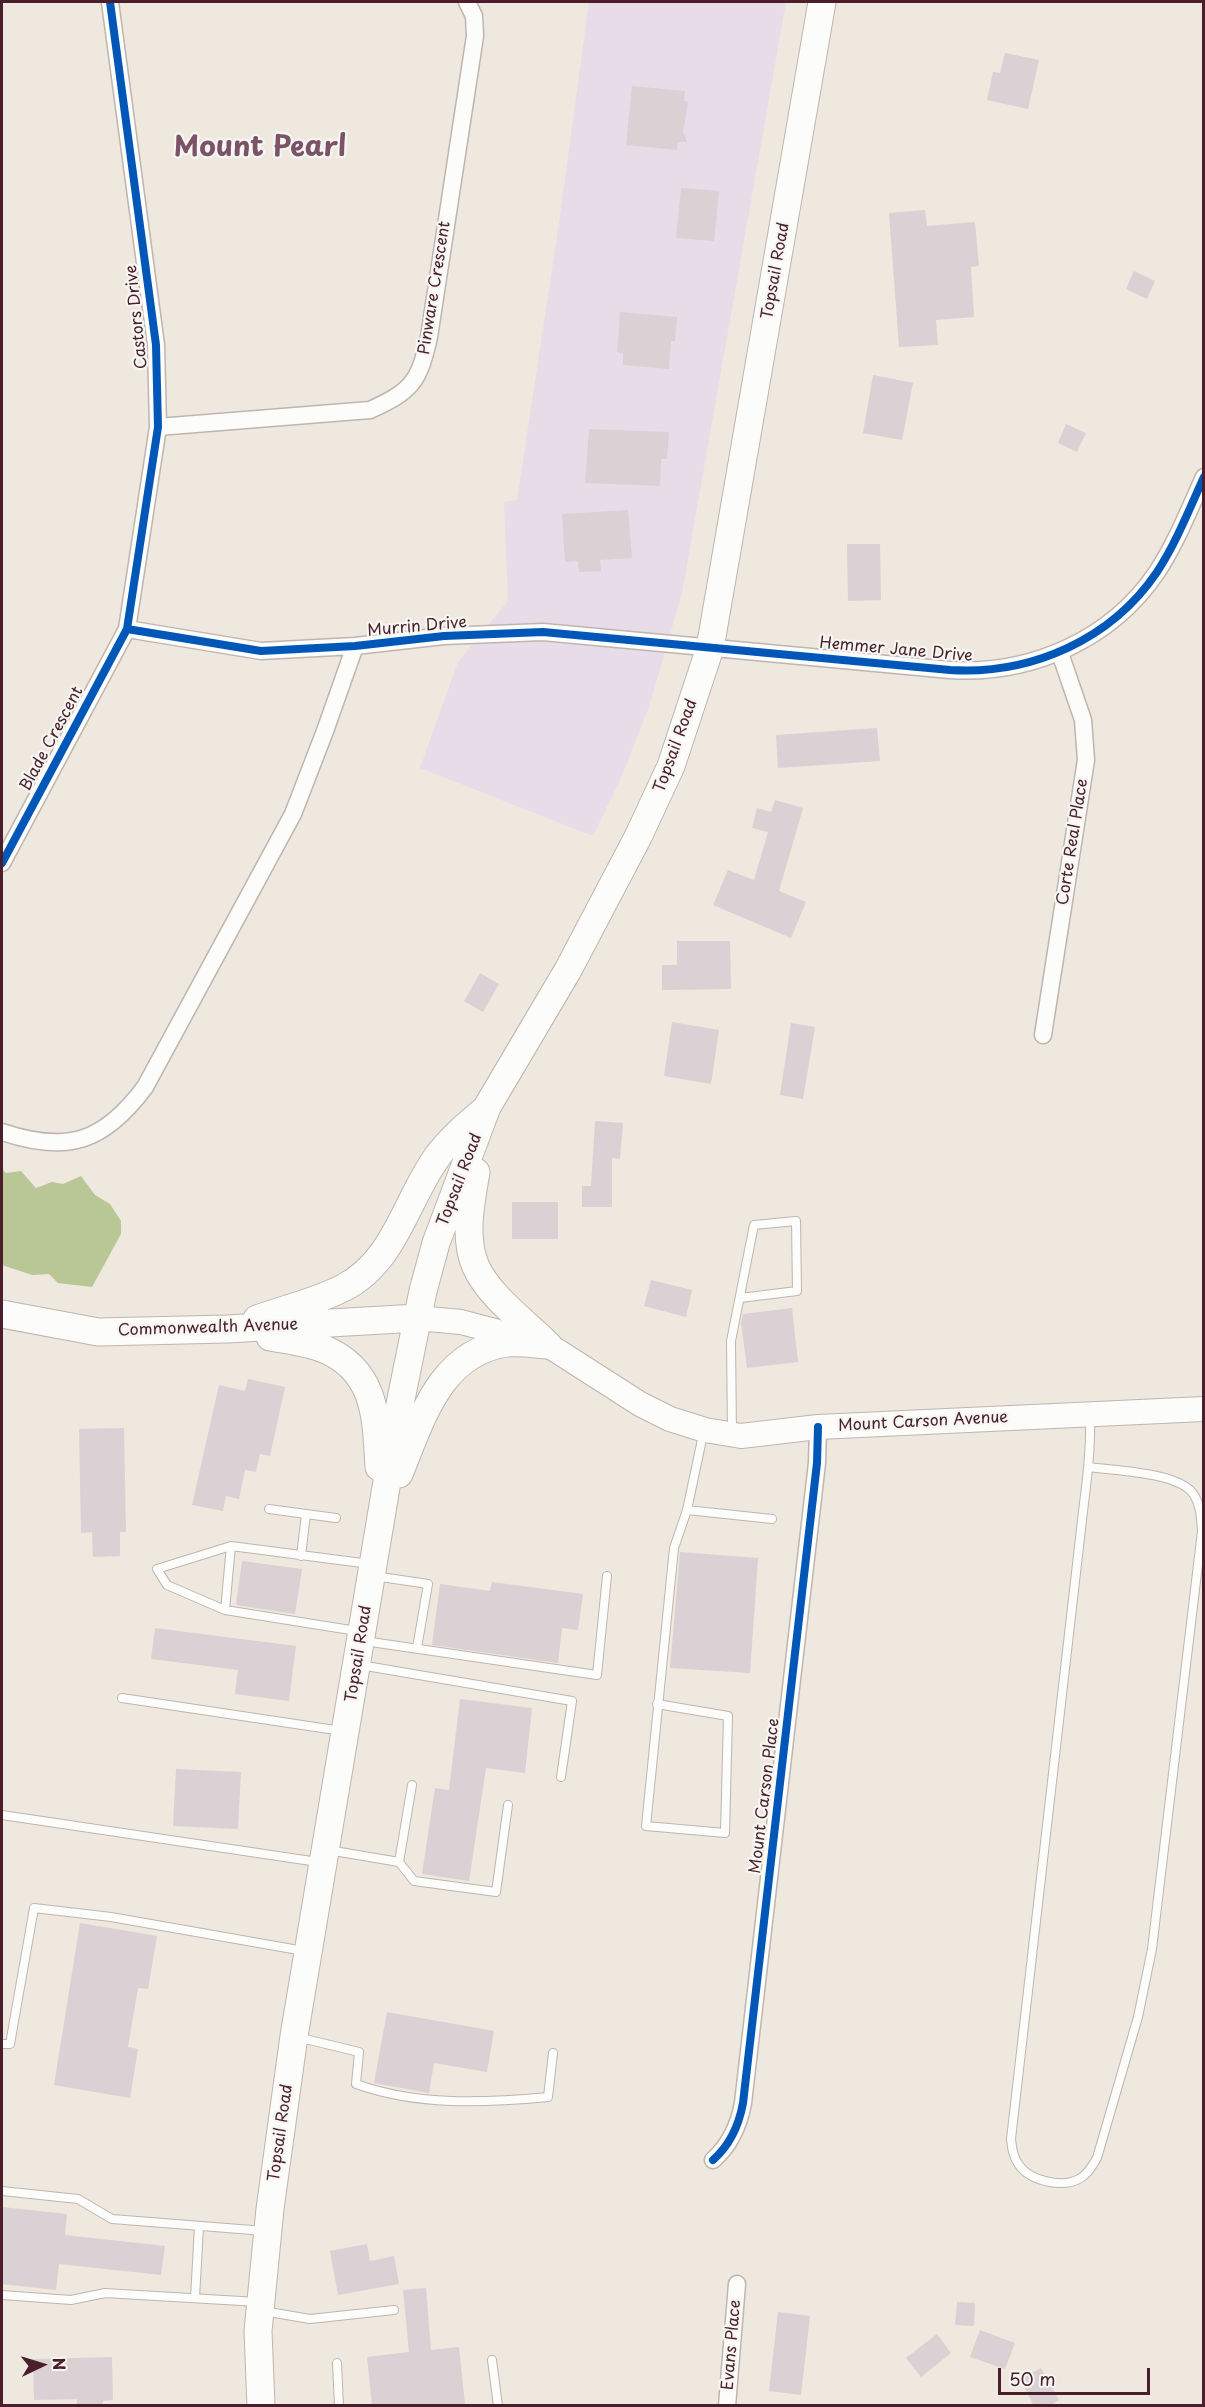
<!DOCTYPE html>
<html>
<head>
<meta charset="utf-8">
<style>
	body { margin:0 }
	#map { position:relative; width:1205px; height:2407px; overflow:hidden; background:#eee8de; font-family:"Playpen Sans",sans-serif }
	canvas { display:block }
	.frame { position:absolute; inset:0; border:3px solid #4a1f2b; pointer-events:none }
	.north { position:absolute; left:12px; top:2335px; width:60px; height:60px; -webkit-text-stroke:4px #f6f6f2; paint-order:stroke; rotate:86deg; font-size:16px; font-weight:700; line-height:24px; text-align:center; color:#4a1f2b }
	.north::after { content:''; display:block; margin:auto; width:21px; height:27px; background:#4a1f2b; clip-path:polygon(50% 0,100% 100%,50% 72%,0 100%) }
	.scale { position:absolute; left:998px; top:2368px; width:152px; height:27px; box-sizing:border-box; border:3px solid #4a1f2b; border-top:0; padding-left:8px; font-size:18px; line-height:21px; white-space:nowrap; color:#4a1f2b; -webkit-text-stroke:4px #f6f6f2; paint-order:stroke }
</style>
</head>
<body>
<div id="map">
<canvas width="1205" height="2407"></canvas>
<div class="frame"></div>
<div class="north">N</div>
<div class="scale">50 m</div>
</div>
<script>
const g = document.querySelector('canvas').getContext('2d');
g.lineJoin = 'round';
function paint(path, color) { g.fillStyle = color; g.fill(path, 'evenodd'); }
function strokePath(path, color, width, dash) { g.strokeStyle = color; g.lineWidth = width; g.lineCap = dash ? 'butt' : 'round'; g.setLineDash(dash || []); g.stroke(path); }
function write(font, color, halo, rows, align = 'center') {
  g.font = font + ' "Playpen Sans",sans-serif'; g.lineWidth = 4.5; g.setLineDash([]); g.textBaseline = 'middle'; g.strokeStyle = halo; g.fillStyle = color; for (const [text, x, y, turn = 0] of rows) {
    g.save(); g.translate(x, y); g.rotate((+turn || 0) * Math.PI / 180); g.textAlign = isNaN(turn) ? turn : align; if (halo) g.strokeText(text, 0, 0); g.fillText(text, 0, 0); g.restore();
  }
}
paint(new Path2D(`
	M589,2H786L682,593L649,707L621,778L593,836L420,768L458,662L508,601L504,502L517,500L558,230Z`), '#e8dce9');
paint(new Path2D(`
	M2,1169L6,1173L21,1171L36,1188L52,1182L63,1184L81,1176L95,1195L110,1204L121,1221V1234L92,1287L58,1283L49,1274L32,1275L2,1265Z`), '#b9c696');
paint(new Path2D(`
	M1005,53L1039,60L1028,109L987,100L993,72L1000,73Z
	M632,86L685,91L684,101L688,102L683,132L687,142H678L677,150L626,145Z
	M681,188L719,191L714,241L676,238Z
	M925,210L927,226L975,222L979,266L971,267L974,317L936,320L938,345L899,347L889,213Z
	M1134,271L1155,281L1147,299L1126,289Z
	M620,312L677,317L675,341H671L669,369L623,365V353L617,352Z
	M873,375L913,383L902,440L863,433Z
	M1066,424L1086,433L1077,452L1058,443Z
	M589,429L669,432L667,459H661L660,486L585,483Z
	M628,510L632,558L600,560L601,571L579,572L578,561L565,562L562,514Z
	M847,544H880L881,600L848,601Z
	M877,728L880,761L778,768L776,735Z
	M775,800L803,808L779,891L806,902L791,938L713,905L728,870L754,880L768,832L752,828L757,808L771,812Z
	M677,941H730L731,989L662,990V965H677Z
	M480,973L499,984L483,1012L464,1001Z
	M672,1022L719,1030L711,1084L664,1076Z
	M791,1023L815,1027L803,1099L780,1095Z
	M595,1121L623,1123L620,1159L612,1158V1207H582V1186H591Z
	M512,1202H558V1239H512Z
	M651,1280L692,1290L686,1317L644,1306Z
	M792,1308L798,1362L747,1368L741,1323L743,1314Z
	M248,1379L285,1387L270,1456L260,1454L256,1472L245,1470L239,1499L226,1496L223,1511L192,1505L219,1385L245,1391Z
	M124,1428L126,1532H120V1556L93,1557L92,1532L81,1533L79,1429Z
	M680,1552L758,1558L750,1673L670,1668Z
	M242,1561L302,1569L295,1614L236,1605Z
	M492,1582L583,1594L578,1630L562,1628L558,1663L432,1645L440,1584L490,1591Z
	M155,1628L296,1646L289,1701L235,1694L238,1670L151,1659Z
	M460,1699L532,1708L525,1773L486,1768L469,1881L422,1874L435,1788L449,1790Z
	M176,1769L241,1772L238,1829L173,1826Z
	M80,1923L157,1936L148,1989L138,1988L128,2047L138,2049L130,2098L54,2085Z
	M387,2012L494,2031L487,2072L434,2063L429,2093L374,2083Z
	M2,2207L67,2214L65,2235L165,2246L161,2275L59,2264L56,2290L2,2284Z
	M367,2244L370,2261L394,2256L399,2284L338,2295L330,2251Z
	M426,2288L431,2350L459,2347L465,2404L372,2406L367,2357L409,2352L403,2290Z
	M957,2302L975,2303L974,2326L955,2325Z
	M778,2312L810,2316L801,2395L769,2391Z
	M980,2330L1015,2343L1005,2369L970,2357Z
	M937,2334L951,2353L921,2377L906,2358Z
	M112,2357L113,2400L103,2401V2406H77V2399L34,2400L33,2359Z
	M1041,2368L1059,2400L1049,2406H1034L1020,2379Z`), '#dbd0d3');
const lane = new Path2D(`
	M704,1430L687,1510L772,1519
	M732,1433L731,1341L754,1225L796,1221L797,1291L740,1298
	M1089,1467C1115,1471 1180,1472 1194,1495C1201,1506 1201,1519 1202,1531L1152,1949L1138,2017L1097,2158C1092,2166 1088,2174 1079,2179C1062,2188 1030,2181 1019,2165C1013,2157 1012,2148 1011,2139L1084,1503C1088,1473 1091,1445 1090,1415
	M269,1509L306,1514L301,1556
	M306,1514L336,1518
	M374,1576L428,1584L417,1648
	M225,1610L167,1585L157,1569L231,1546
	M357,1631L225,1610L231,1546L370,1564
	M364,1641L597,1675L607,1576
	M360,1665L572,1701L561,1777
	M122,1698L342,1731
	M657,1704L728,1716L725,1833L646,1826L674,1548L687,1510
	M2,1815L318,1862
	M328,1850L399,1862L412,1785
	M399,1862L414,1881L496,1892L508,1805
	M297,2037L359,2052L356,2084C418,2106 483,2103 548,2097L553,2053
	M2,2044H10L34,1908L111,1917L304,1951
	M2,2191L78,2199L112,2219L265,2231
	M2,2295L71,2300L105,2293L258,2302
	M195,2298L199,2226
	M263,2311L310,2319L394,2310
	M492,2360L498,2406
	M337,2363L339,2406`);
const street = new Path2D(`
	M158,427L370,410C412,391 419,382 429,337L475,36L474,16L467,2
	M127,629L261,651L355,646L444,636L543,632L950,670C1031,675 1111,640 1157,572C1176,543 1189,510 1204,477
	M2,863L127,629L158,427L156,345L110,2
	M1043,1035L1086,760L1083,720L1060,653
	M2,1132C68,1154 104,1142 145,1087L293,814L325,731L355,646
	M713,2160C730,2145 739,2125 743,2103L817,1463L818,1427
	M727,2406L737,2284`);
const secondary = new Path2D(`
	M417,1318L461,1322L548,1345L640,1404L670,1419L705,1430L741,1436L818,1427L1204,1409`);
const primary = new Path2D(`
	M476,1172C471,1202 463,1238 476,1267C489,1296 526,1323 548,1345
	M2,1314L98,1332L227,1329L417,1318
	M257,1319C284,1309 316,1302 343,1288C395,1262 406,1200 437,1157C451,1138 468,1124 486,1109
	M270,1337C288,1340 307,1342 324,1349C377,1371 376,1419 379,1467
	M399,1474C421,1420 440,1352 507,1343C520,1342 535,1344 548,1345
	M261,2406L258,2331L270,2209L294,2036L400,1404L423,1291L436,1243L487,1107L568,970L638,837L671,766L710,648L822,2`);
strokePath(lane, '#beb5b0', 10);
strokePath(street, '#beb5b0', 19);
strokePath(secondary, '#beb5b0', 26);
strokePath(primary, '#beb5b0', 29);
strokePath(lane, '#fcfcfa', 8);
strokePath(street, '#fcfcfa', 16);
strokePath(secondary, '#fcfcfa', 24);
strokePath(primary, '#fcfcfa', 27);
strokePath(new Path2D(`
	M127,629L261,651L355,646L444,636L543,632L950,670C1031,675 1111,640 1157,572C1176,543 1189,510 1204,477
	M2,863L127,629L158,427L156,345L110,2
	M713,2160C730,2145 739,2125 743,2103L817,1463L818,1427`), '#0057b8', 8);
write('16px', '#4a1f2b', '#f6f6f2', [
	["Topsail Road",776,271,-80],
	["Pinware Crescent",435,288,-81],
	["Castors Drive",137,317,-96],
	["Murrin Drive",417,627,-5],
	["Hemmer Jane Drive",896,650,5],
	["Blade Crescent",52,739,-62],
	["Topsail Road",676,746,-70],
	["Corte Real Place",1073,842,-81],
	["Topsail Road",460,1180,-69],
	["Commonwealth Avenue",208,1328,-2],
	["Mount Carson Avenue",923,1422,-3],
	["Topsail Road",359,1654,-81],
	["Mount Carson Place",765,1796,-83],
	["Topsail Road",281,2133,-82],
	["Evans Place",732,2345,-85]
]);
write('bold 28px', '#7c5266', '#f6f6f2', [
	["Mount Pearl",260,148]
]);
</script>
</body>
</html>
